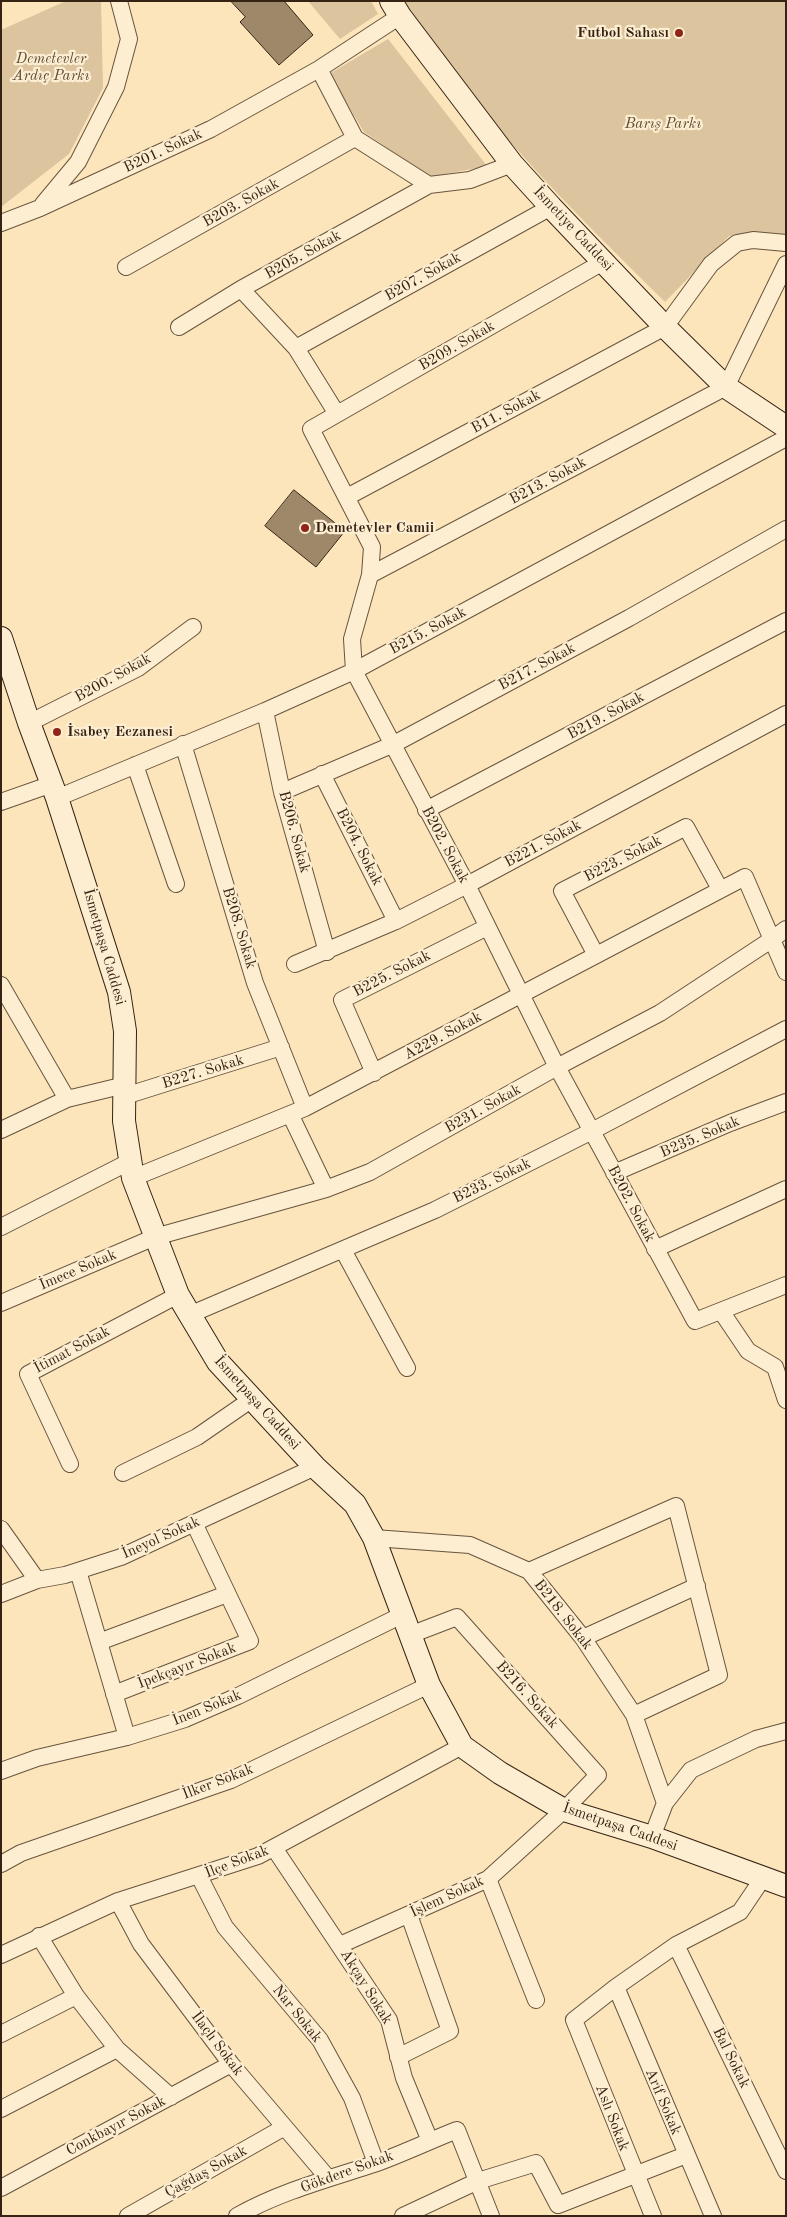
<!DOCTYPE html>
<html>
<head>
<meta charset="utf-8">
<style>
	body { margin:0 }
	#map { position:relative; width:787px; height:2217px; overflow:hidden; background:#fce5ba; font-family:"Old Standard TT",serif }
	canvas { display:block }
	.frame { position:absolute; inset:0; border:2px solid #372314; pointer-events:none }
</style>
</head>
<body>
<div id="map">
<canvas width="787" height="2217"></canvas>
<div class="frame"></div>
</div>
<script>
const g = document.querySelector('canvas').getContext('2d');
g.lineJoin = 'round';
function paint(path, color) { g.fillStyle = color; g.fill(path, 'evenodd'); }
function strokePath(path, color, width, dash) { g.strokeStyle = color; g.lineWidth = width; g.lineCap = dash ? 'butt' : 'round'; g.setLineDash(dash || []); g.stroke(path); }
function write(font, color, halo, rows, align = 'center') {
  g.font = font + ' "Old Standard TT",serif'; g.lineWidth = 4.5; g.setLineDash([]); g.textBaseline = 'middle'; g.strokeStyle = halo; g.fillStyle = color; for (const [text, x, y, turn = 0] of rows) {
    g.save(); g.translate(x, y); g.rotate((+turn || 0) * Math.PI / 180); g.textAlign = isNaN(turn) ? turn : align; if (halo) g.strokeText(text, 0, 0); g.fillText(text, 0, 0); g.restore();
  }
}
paint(new Path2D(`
	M66,1H101L103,88L69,154L1,207V30Z
	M308,1H371L378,14L340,39Z
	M404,1H786V236L772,234L729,236L665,302C571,209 474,114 404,1Z
	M388,39L487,166L430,177L364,132L329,74Z`), '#dbc49e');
const building = new Path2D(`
	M231,1H284L313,35L279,65L240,22L245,17Z
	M294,490L345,531L316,567L265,526Z`);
paint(building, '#9d886a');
strokePath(building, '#372314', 1);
const street = new Path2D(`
	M319,69L355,138L429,185L470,180L512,164
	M43,204L78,162L116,87L129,39L119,1
	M1,223L40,208L211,129L319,69L400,16
	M603,262L311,429L372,547L370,575L352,639L354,671L467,885L557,1067L695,1321L786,1285
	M126,267L355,138
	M241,289L296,348L337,414
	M179,327L241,289L429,185
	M296,348L551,207
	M347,497L665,327L711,264L737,243L753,240L786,243
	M370,575L726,387L786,264
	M265,711L282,792L327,952
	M29,723L138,668L193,627
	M183,744L255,983L305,1108
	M135,765L176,884
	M322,774L396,921
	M282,792L394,744L629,618L786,529
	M57,798L265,711L354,671L786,438
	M1,802L52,784
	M426,810L786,621
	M596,955L562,891L686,827L720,889
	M295,964L396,921L467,885L786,714
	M1,985L67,1099
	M374,1073L342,1000L487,927
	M125,1096L281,1047
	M290,1114L326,1189
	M1,1130L67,1099L125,1085
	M614,1173L730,1123L786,1102
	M133,1178L305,1108L745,877L786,972
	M1,1227L129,1162
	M655,1249L786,1189
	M343,1250L407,1368
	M1,1303L155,1237L326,1189L370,1172L557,1067L660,1013L771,940L786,929
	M721,1311L748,1351L775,1367
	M189,1315L435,1210L592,1131L786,1029
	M775,1367L786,1400
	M70,1464L28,1374L178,1295
	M123,1473L197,1437L252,1399
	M1,1529L37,1580
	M374,1538L470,1545L529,1571L583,1638L634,1715L665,1803
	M78,1571L127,1737
	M529,1571L676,1506L719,1675L634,1715
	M1,1594L37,1580L65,1575L121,1557L315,1467
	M583,1638L697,1586
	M99,1642L227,1594
	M114,1694L250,1641L194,1523
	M1,1771L37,1758L127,1737L185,1719L238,1696L402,1615
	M652,1837L665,1803L691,1770L756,1739L786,1731
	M274,1848L389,2020L404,2078L430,2141
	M1,1864L21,1853L231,1780L429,1685
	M199,1876L225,1927L320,2040L352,2098L376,2163
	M488,1879L536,2000
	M118,1901L141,1944L231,2064L328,2178
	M39,1936L76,1996L117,2049L171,2097
	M340,1945L488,1879L564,1810L598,1775L457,1617L410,1635
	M676,1945L786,2171
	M1,1955L118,1901L258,1856L462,1746
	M616,1987L713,2216
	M1,2034L76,1996
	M398,2057L450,2031L409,1915
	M1,2109L117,2049
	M1,2188L231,2064
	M128,2216L283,2128
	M237,2216C279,2192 328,2179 374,2164C402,2154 429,2141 457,2130L491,2216
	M403,2216L478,2181L536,2163L558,2205L686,2155
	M653,2216L574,2020L616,1987L676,1945L740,1912L763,1878`);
const secondary = new Path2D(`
	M391,1L400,16L512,164L551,207L665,327L726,387L786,427
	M1,638L29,723L57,798L119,992L125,1031L124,1121L133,1178L178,1295L218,1362L315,1467L355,1504L374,1538L429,1685L462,1746L500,1773L564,1810L652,1837L786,1886`);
strokePath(street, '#68543e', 18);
strokePath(secondary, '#372314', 24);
strokePath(street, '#fdeed2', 16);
strokePath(secondary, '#fdeed2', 22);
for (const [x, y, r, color] of [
	[679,33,5,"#8f2418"],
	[305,528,5,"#8f2418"],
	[57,732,5,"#8f2418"]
]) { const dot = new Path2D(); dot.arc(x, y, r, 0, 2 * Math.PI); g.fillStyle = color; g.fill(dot); strokePath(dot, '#fdeed2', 2); }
write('bold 15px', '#372314', '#fdeed2', [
	["Futbol Sahası",669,33,"right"],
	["Demetevler Camii",315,528],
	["İsabey Eczanesi",67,732]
], 'left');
write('italic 15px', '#604b36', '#fdeed2', [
	["Demetevler",51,59],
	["Ardıç Parkı",51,76],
	["Barış Parkı",663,124]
]);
write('15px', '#372314', '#fdeed2', [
	["B201. Sokak",163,151,-25],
	["B203. Sokak",241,203,-29],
	["İsmetiye Caddesi",573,229,47],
	["B205. Sokak",303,255,-29],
	["B207. Sokak",423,277,-29],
	["B209. Sokak",457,346,-30],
	["B11. Sokak",506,412,-28],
	["B213. Sokak",548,481,-28],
	["B215. Sokak",428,631,-28],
	["B217. Sokak",537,667,-28],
	["B200. Sokak",113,678,-29],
	["B219. Sokak",606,716,-28],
	["B206. Sokak",294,832,75],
	["B221. Sokak",543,844,-28],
	["B202. Sokak",445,845,62],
	["B204. Sokak",359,847,63],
	["B223. Sokak",623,859,-27],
	["B208. Sokak",239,928,73],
	["İsmetpaşa Caddesi",104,947,74],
	["B225. Sokak",392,974,-27],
	["A229. Sokak",443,1036,-28],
	["B227. Sokak",203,1072,-17],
	["B231. Sokak",483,1109,-29],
	["B235. Sokak",700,1137,-23],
	["B233. Sokak",492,1181,-26],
	["B202. Sokak",631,1204,62],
	["İmece Sokak",78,1270,-23],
	["İtimat Sokak",72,1350,-28],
	["İsmetpaşa Caddesi",257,1403,48],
	["İneyol Sokak",161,1538,-24],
	["B218. Sokak",563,1615,52],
	["İpekçayır Sokak",187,1666,-21],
	["B216. Sokak",527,1695,48],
	["İnen Sokak",207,1708,-22],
	["İlker Sokak",218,1782,-21],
	["İsmetpaşa Caddesi",620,1827,19],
	["İlçe Sokak",237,1862,-21],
	["İşlem Sokak",447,1897,-25],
	["Akçay Sokak",366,1987,58],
	["Nar Sokak",297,2014,51],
	["İlaçlı Sokak",217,2044,53],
	["Bal Sokak",731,2058,64],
	["Arif Sokak",663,2102,67],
	["Aslı Sokak",612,2118,69],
	["Conkbayır Sokak",116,2126,-28],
	["Çağdaş Sokak",206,2172,-29],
	["Gökdere Sokak",347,2172,-20]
]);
</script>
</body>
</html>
